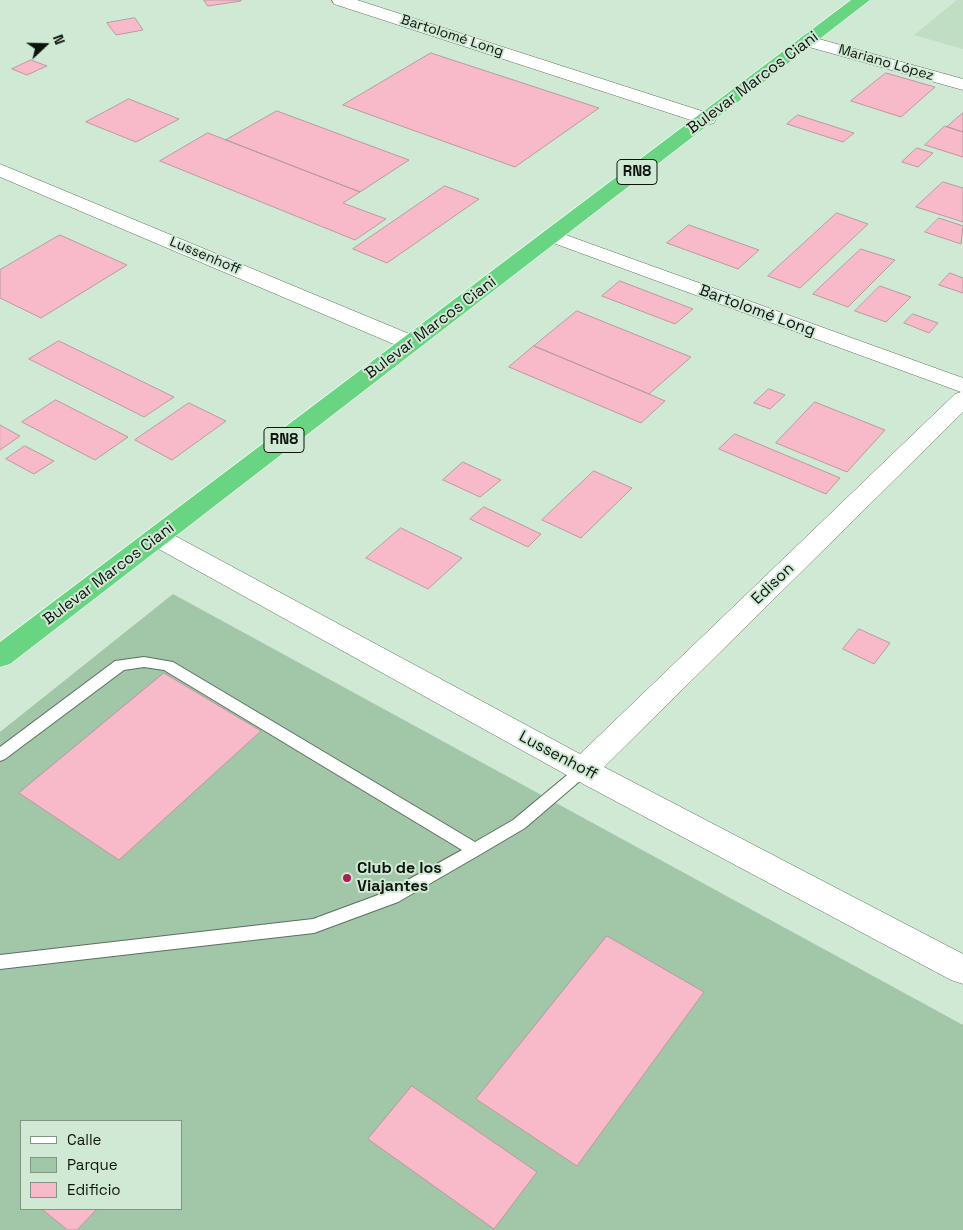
<!DOCTYPE html>
<html>
<head>
<meta charset="utf-8">
<style>
	body { margin:0 }
	#map { position:relative; width:963px; height:1230px; overflow:hidden; background:#d0e9d4; font-family:"Space Grotesk",sans-serif }
	canvas { display:block }
	.legend { position:absolute; left:20px; top:1120px; width:162px; height:90px; box-sizing:border-box; background:#d0e9d4; border:1px solid #829484; margin:0; padding:6px 9px; list-style:none; font-size:15px; color:#0c140d }
	.legend li { display:flex; align-items:center; gap:10px; height:25px }
	.legend b { width:25px; border:1px solid #829484 }
	.north { position:absolute; left:20px; top:20px; width:50px; height:50px; -webkit-text-stroke:4px #d0e9d4; paint-order:stroke; rotate:69deg; font-size:14px; font-weight:700; line-height:20px; text-align:center; color:#0c140d }
	.north::after { content:''; display:block; margin:auto; width:18px; height:22px; background:#0c140d; clip-path:polygon(50% 0,100% 100%,50% 72%,0 100%) }
</style>
</head>
<body>
<div id="map">
<canvas width="963" height="1230"></canvas>
<ul class="legend">
<li><b style="height:6px;background:#fff"></b>Calle</li>
<li><b style="height:14px;background:#a2c7a8"></b>Parque</li>
<li><b style="height:14px;background:#f8b9c8"></b>Edificio</li>
</ul>
<div class="north">N</div>
</div>
<script>
const g = document.querySelector('canvas').getContext('2d');
g.lineJoin = 'round';
function paint(path, color) { g.fillStyle = color; g.fill(path, 'evenodd'); }
function strokePath(path, color, width, dash) { g.strokeStyle = color; g.lineWidth = width; g.lineCap = dash ? 'butt' : 'round'; g.setLineDash(dash || []); g.stroke(path); }
function write(font, color, halo, rows, align = 'center') {
  g.font = font + ' "Space Grotesk",sans-serif'; g.lineWidth = 4; g.setLineDash([]); g.textBaseline = 'middle'; g.strokeStyle = halo; g.fillStyle = color; for (const [text, x, y, turn = 0] of rows) {
    g.save(); g.translate(x, y); g.rotate((+turn || 0) * Math.PI / 180); g.textAlign = isNaN(turn) ? turn : align; if (halo) g.strokeText(text, 0, 0); g.fillText(text, 0, 0); g.restore();
  }
}
paint(new Path2D(`
	M957,0H963V49L914,35Z`), '#c0dec4');
paint(new Path2D(`
	M173,594L963,1025V1230H0V732ZM21,1121H181V1209H21Z`), '#a2c7a8');
const building = new Path2D(`
	M204,0H241V1L208,6Z
	M135,18L143,30L116,35L107,23Z
	M431,53L599,108L515,167L343,105Z
	M31,60L47,66L27,75L12,69Z
	M886,73L935,87L901,117L851,101Z
	M129,99L179,119L136,142L86,122Z
	M277,111L409,160L360,192L226,140Z
	M963,113V132L947,127Z
	M798,115L854,133L843,142L787,124Z
	M945,126L963,132V157L925,145Z
	M208,133L360,192L343,203L386,219L355,240L160,161Z
	M917,148L933,153L918,167L902,162Z
	M943,182L963,188V222L916,207Z
	M445,186L479,199L387,263L353,249Z
	M837,213L868,224L800,288L768,276Z
	M939,218L963,226L961,244L925,232Z
	M689,225L759,250L738,269L667,243Z
	M60,235L127,265L41,318L0,298V270Z
	M861,249L895,260L848,307L813,294Z
	M950,273L963,278V293L939,285Z
	M620,281L693,309L675,324L602,296Z
	M880,286L911,297L886,322L855,311Z
	M577,311L691,357L649,394L534,346Z
	M913,314L938,323L929,333L904,323Z
	M59,341L174,397L144,417L29,359Z
	M534,346L649,394L665,401L641,423L509,367Z
	M769,389L785,395L770,409L754,403Z
	M56,400L128,437L95,460L22,422Z
	M815,402L885,430L847,472L776,443Z
	M189,403L226,421L172,460L135,440Z
	M0,425L20,436L0,450Z
	M735,434L840,478L826,494L719,449Z
	M25,446L54,461L34,474L6,459Z
	M463,462L501,480L480,497L443,480Z
	M594,471L632,488L581,538L542,520Z
	M484,507L541,534L528,547L470,519Z
	M401,528L462,558L428,589L366,558Z
	M859,629L890,643L874,664L843,649Z
	M164,673L261,731L119,860L19,793Z
	M607,936L704,992L577,1166L476,1099Z
	M412,1086L537,1172L494,1229L368,1139Z
	M42,1209H97L77,1230H68Z`);
paint(building, '#f8b9c8');
strokePath(building, '#b99aa1', 1);
const lane = new Path2D(`
	M144,657L173,662L475,842L513,820L578,766L583,764L588,766L591,770L588,774L525,828L481,854L398,902L314,933L0,969V955L313,919L386,892L462,850L164,670L144,667L124,670L5,759L0,761V747L115,661Z`);
const street = new Path2D(`
	M332,0H357L714,115L716,119L714,123L707,125L700,123L334,4Z
	M808,36L963,79V90L802,45L799,41L802,37Z
	M0,164L419,338L422,343L419,348L411,350L403,348L0,177Z
	M552,230L963,378V412L604,767L963,954V984L951,980L572,778L148,543L144,537L148,531L157,528L166,531L580,754L955,394L961,392L545,240L542,236L545,232Z`);
const highway = new Path2D(`
	M851,0H870L10,664L0,667V642Z`);
strokePath(lane, '#5b705e', 2);
strokePath(street, '#5b705e', 1);
strokePath(highway, '#fff', 1);
paint(lane, '#fff');
paint(street, '#fff');
paint(highway, '#69d482');
for (const [x, y, r, color] of [
	[347,878,5,"#ab1c57"]
]) { const dot = new Path2D(); dot.arc(x, y, r, 0, 2 * Math.PI); g.fillStyle = color; g.fill(dot); strokePath(dot, '#d0e9d4', 2); }
write('14px', '#0c140d', '#d0e9d4', [
	["Bartolomé Long",452,36,18],
	["Mariano López",886,63,16],
	["Lussenhoff",205,256,23]
]);
for (const [x, y, w] of [
	[637,172,40],
	[284,440,40]
]) { const box = new Path2D(); box.roundRect(x - w / 2, y - 12.5, w, 25, 4); g.fillStyle = '#d0e9d4'; g.fill(box); strokePath(box, '#0c140d', 1); }
write('bold 15px', '#0c140d', null, [
	["RN8",637,172],
	["RN8",284,440]
]);
write('16px', '#0c140d', '#d0e9d4', [
	["Bulevar Marcos Ciani",753,83,-37],
	["Bartolomé Long",757,311,20],
	["Bulevar Marcos Ciani",431,328,-37],
	["Bulevar Marcos Ciani",109,574,-37],
	["Edison",773,584,-44],
	["Lussenhoff",558,756,28]
]);
write('bold 16px', '#0c140d', '#d0e9d4', [
	["Club de los",357,869],
	["Viajantes",357,887]
], 'left');
</script>
</body>
</html>
